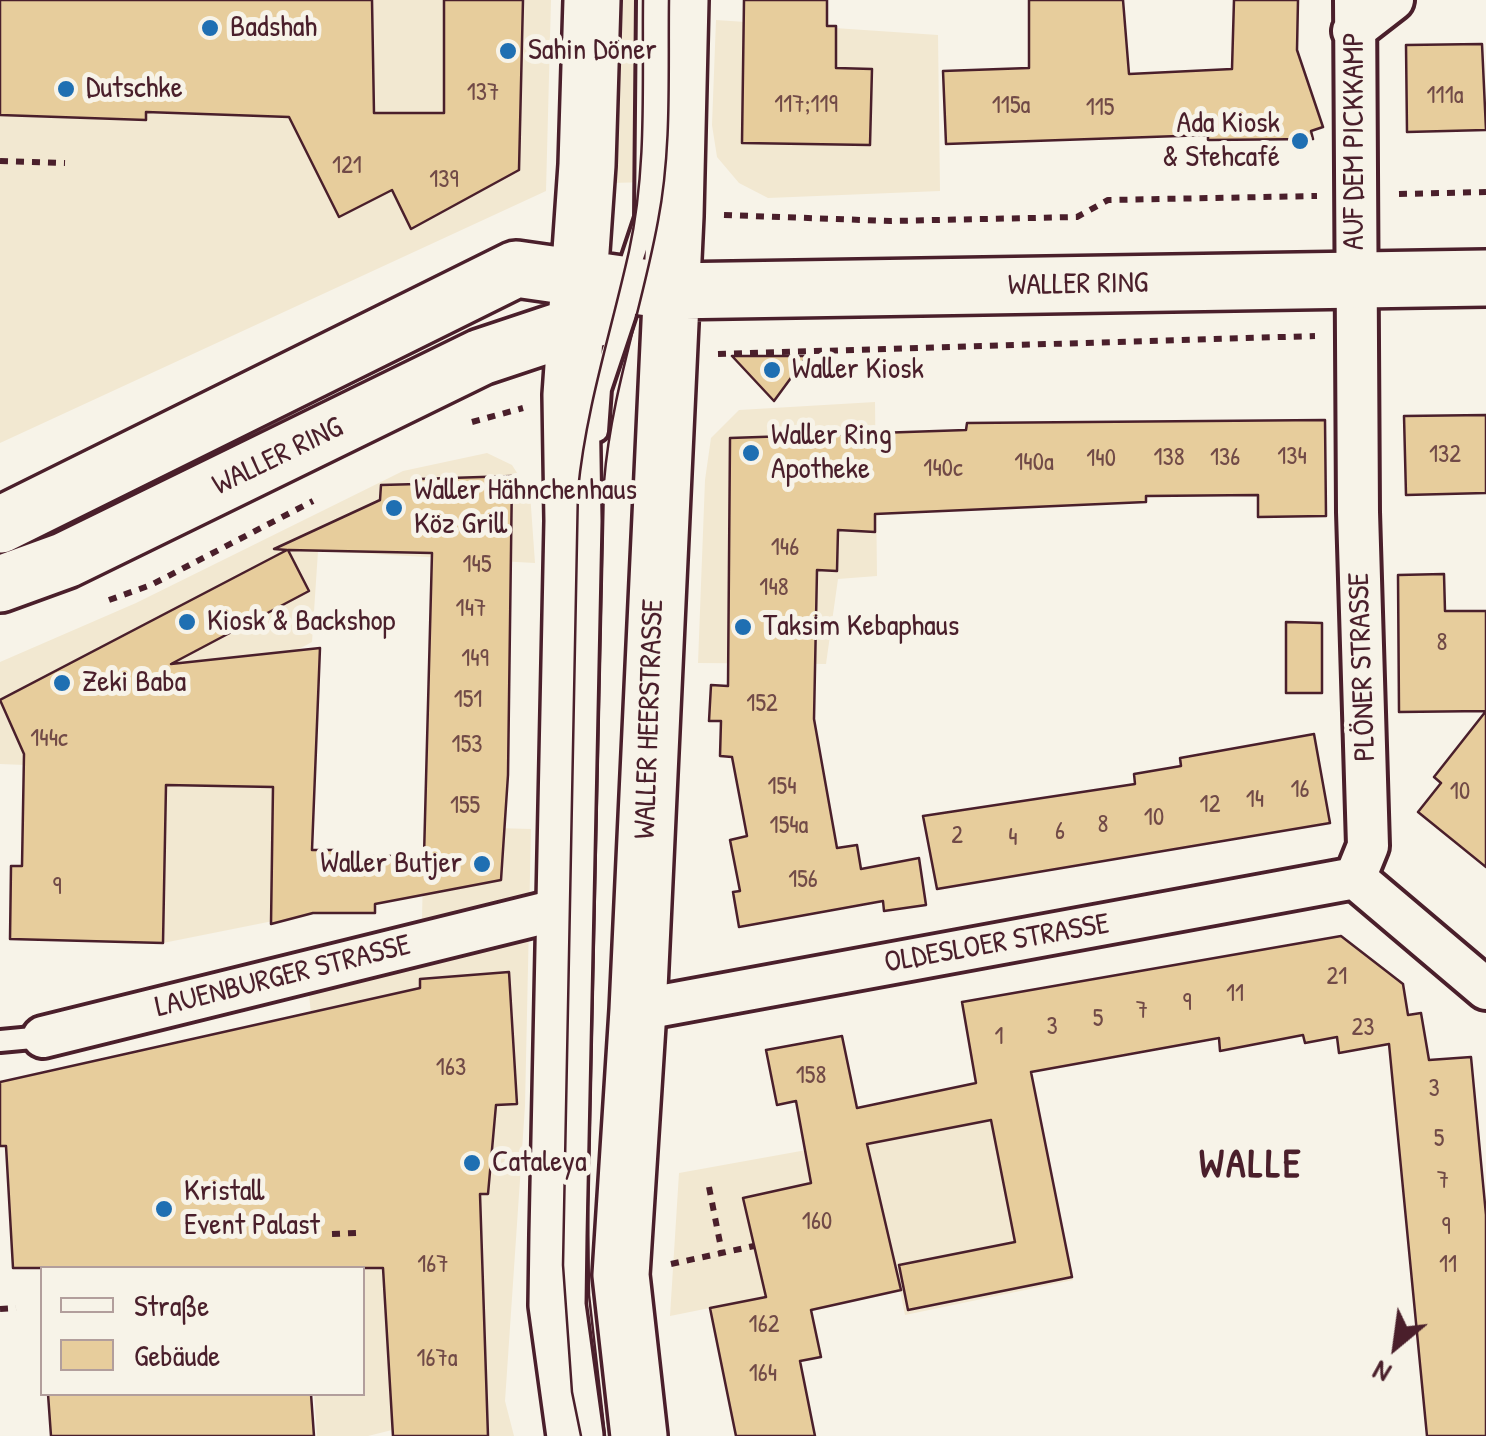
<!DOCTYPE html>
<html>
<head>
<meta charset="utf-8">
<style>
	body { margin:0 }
	#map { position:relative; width:1486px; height:1436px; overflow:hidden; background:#f7f3e8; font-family:"Patrick Hand",sans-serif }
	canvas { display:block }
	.legend { position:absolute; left:40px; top:1266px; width:325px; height:130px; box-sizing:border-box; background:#f7f3e8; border:2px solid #b29e9c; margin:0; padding:12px 18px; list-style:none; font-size:30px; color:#4a1f2b }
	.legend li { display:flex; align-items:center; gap:20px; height:50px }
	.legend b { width:50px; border:2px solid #b29e9c }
	.north { position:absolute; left:1346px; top:1296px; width:100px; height:100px; -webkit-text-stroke:8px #f7f3e8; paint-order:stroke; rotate:209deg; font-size:28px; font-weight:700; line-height:40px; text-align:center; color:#4a1f2b }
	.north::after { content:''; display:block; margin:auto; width:35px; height:45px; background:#4a1f2b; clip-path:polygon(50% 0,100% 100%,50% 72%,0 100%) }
</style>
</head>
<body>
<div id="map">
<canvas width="1486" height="1436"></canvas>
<ul class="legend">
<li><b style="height:12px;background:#f7f3e8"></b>Straße</li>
<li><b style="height:28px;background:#e7cd9c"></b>Gebäude</li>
</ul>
<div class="north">N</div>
</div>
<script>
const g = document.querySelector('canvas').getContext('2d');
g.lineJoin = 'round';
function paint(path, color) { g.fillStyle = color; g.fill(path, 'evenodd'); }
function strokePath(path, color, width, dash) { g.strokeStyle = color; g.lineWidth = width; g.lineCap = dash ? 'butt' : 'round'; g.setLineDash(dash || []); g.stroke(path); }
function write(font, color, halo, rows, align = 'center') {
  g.font = font + ' "Patrick Hand",sans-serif'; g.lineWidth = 10; g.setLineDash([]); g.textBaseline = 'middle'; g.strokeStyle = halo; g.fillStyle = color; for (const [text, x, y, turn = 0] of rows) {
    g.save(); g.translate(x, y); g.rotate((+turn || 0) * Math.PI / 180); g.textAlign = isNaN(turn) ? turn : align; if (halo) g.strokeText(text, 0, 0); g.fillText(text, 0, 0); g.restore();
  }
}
paint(new Path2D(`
	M0,0H551L546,191L0,443Z
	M613,0H656L653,182L608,183Z
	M716,20L938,35L940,191L768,198L739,183L717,157L712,125Z
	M875,402L877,576L838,579L826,664L698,663L705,480L711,438L739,410Z
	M487,453L512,465L530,493L535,563L318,551L312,642L76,767L0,764V662L136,603L403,471Z
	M24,773L167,776L193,786L313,787V913L163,943L23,816Z
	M424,826L531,829L525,1106L505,1401L514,1436H393L392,1430L368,1436H317L314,1394H362V1268H336L309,994L421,966Z
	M1039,1108L1073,1280L905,1315L900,1290L790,1315L784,1293L670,1316L679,1173Z`), '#f2e8d1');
const building = new Path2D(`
	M0,0H372L374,113H444V0H523L519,170L411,229L392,190L339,217L289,117L146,112V120L0,115Z
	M744,0H827V26H836V68L872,69L870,145L742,143Z
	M1029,0H1123L1129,74L1232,69L1234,0H1298L1297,50L1323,127L1311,131L1313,139L1208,140V135L946,144L943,71L1029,68Z
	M1482,44L1486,130L1407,132L1406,45Z
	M732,356H807L774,401Z
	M1486,415V493L1406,495L1404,416Z
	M1325,420L1326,516L1258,517V495L1146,496V502L875,514V532L838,530L837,571L817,570L814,719L837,848L857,845L861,869L919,858L926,905L884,911L883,901L739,927L733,892L740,891L730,840L747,836L732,757L720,756L721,721H709L711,685L728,686L730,438L966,430L967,423Z
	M512,476L508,775L501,880L375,904V913H313L271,924L273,787L166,785L163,943L10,939L11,866H22L24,754L0,700L287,550L274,549L380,500L381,485L418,484L419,479ZM288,550L432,553L424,856H339V850H312L320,648L171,664L309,591Z
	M1444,574L1445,611H1486V711L1399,712L1398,575Z
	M1286,622L1322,623V693H1286Z
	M1486,711V867L1418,812L1441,783L1434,777Z
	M1314,734L1330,823L937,889L923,816L1135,784L1134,774L1181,766L1180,758Z
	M1341,936L1403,984L1408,1015L1421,1013L1429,1060L1471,1057L1486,1215V1436H1427L1389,1044L1339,1053L1337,1037L1305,1043L1303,1035L1220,1051L1219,1038L1031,1072L1072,1277L908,1310L899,1265L1015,1242L991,1120L867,1144L901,1290L811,1310L821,1357L800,1361L815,1436H736L710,1308L766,1297L743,1198L811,1183L796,1101L777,1105L766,1050L842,1036L857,1108L976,1083L962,1002Z
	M509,972L517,1104L496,1105L488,1194H480L488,1436H393L383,1268H13L6,1146H0V1082L420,988V979Z
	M48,1394H311L314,1436H51Z`);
paint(building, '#e7cd9c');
strokePath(building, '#4a1f2b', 2.5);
const lane = new Path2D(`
	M624,284L646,218L648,0
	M597,431L600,389L625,314
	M0,1041L43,1037`);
const street = new Path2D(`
	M1355,0L1358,512L1368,846L1355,878
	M1353,31L1393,0
	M1355,878L1486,989
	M638,1010L1355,878
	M43,1037L565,908`);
const secondary = new Path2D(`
	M0,525L516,269L670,291L1486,278
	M0,584L66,560L481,357L604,316
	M575,1436L557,1305L558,1235L573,521L571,395L587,165L592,0
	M639,1436L621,1275L638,1010L675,216L680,0`);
strokePath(lane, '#4a1f2b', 28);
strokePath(street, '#4a1f2b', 48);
strokePath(secondary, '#4a1f2b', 62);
strokePath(new Path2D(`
	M0,161L65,163
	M1399,194L1486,192
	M724,215L891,221L1077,217L1108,200L1317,196
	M718,354L1315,336
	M472,422L523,408
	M109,600L151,585L313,501
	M709,1187L722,1253
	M332,1234L356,1233
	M671,1264L754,1246
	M0,1309L16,1308`), '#4a1f2b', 6, [8, 8]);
strokePath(lane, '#f7f3e8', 20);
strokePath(street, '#f7f3e8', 40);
strokePath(secondary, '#f7f3e8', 55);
strokePath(new Path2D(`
	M581,1436L572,1392L563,1265L578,490C586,408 611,332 629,251C647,169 642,84 643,0
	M605,1436L589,1295L588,1207L604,482C611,393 642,309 658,221C672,149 668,73 669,0`), '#4a1f2b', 2.5);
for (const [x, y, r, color] of [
	[210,28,10,"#1f6fb2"],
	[508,51,10,"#1f6fb2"],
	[66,89,10,"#1f6fb2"],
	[1300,141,10,"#1f6fb2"],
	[772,370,10,"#1f6fb2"],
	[751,453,10,"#1f6fb2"],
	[394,508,10,"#1f6fb2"],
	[187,622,10,"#1f6fb2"],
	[743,627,10,"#1f6fb2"],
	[62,683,10,"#1f6fb2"],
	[482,864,10,"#1f6fb2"],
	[472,1163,10,"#1f6fb2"],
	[164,1209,10,"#1f6fb2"]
]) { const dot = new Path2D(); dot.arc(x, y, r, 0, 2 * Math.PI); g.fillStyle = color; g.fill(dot); strokePath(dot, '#f7f3e8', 4); }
write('25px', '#714a47', null, [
	["137",483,93],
	["111a",1445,96],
	["117;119",806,105],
	["115a",1011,106],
	["115",1100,108],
	["121",347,166],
	["139",444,180],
	["132",1445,455],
	["134",1292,457],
	["138",1169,458],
	["136",1225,458],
	["140",1101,459],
	["140a",1034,463],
	["140c",943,469],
	["146",785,548],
	["145",477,565],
	["148",774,588],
	["147",471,609],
	["8",1442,643],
	["149",475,659],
	["151",468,700],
	["152",762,704],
	["144c",49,739],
	["153",467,745],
	["154",782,787],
	["16",1300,790],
	["10",1460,792],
	["14",1255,800],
	["12",1210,805],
	["155",465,806],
	["10",1154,818],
	["8",1103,825],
	["154a",789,826],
	["6",1060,832],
	["2",957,836],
	["4",1013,838],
	["156",803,880],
	["9",57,887],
	["21",1337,977],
	["11",1235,994],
	["9",1187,1003],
	["7",1142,1011],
	["5",1098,1019],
	["3",1052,1027],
	["23",1363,1028],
	["1",999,1037],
	["163",451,1068],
	["158",811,1076],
	["3",1434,1089],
	["5",1439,1139],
	["7",1443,1181],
	["160",817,1222],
	["9",1446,1227],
	["167",433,1265],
	["11",1448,1265],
	["162",764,1325],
	["167a",437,1359],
	["164",763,1374]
]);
write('30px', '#4a1f2b', '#f7f3e8', [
	["Badshah",230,28],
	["Sahin Döner",528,51],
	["Dutschke",86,89],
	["Ada Kiosk",1280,124,"right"],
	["& Stehcafé",1280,158,"right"],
	["Waller Kiosk",792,370],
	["Waller Ring",771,436],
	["Apotheke",771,470],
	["Waller Hähnchenhaus",414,491],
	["Köz Grill",414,525],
	["Kiosk & Backshop",207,622],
	["Taksim Kebaphaus",763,627],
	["Zeki Baba",82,683],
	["Waller Butjer",462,864,"right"],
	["Cataleya",492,1163],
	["Kristall",184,1192],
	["Event Palast",184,1226]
], 'left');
write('30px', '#4a1f2b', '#f7f3e8', [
	["AUF DEM PICKKAMP",1355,141,-90],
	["WALLER RING",1078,285,-1],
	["WALLER RING",278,457,-26],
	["PLÖNER STRASSE",1363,667,-92],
	["WALLER HEERSTRASSE",650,719,-88],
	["OLDESLOER STRASSE",997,944,-10],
	["LAUENBURGER STRASSE",283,977,-14]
]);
g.letterSpacing = '2.5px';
write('bold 40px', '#4a1f2b', '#f7f3e8', [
	["WALLE",1251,1166]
]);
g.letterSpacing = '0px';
</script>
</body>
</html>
